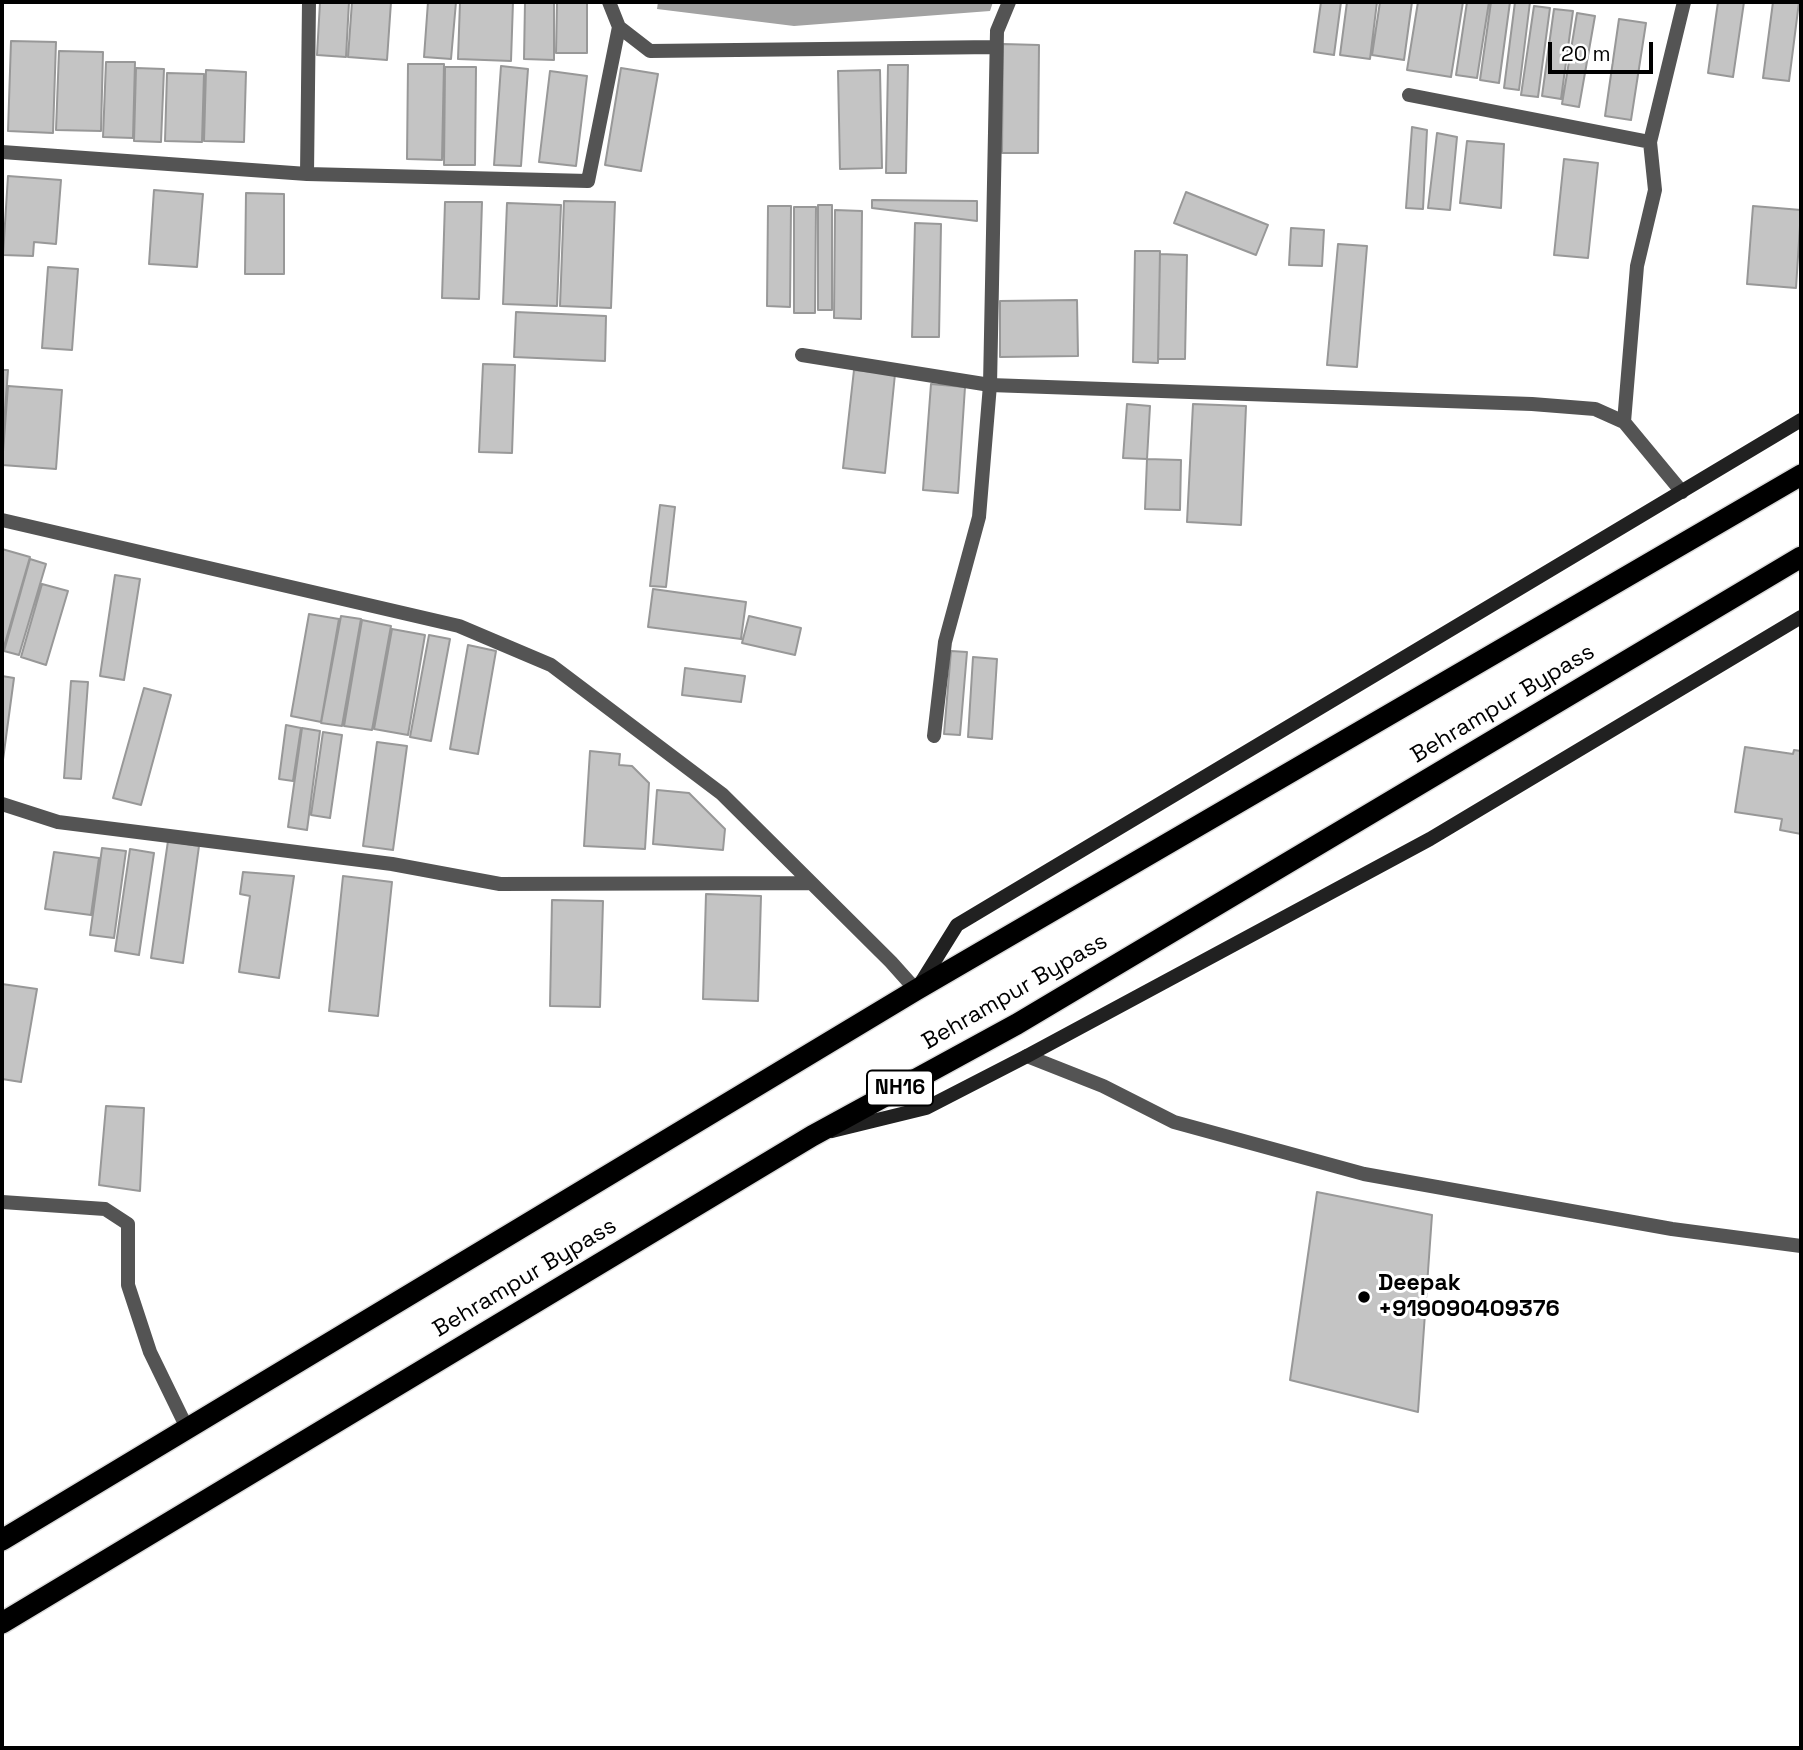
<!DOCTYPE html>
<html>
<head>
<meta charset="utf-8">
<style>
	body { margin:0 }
	#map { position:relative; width:1803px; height:1750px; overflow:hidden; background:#fff; font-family:"Space Grotesk",sans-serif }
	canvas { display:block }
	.frame { position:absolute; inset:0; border:4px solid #000; pointer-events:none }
	.scale { position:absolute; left:1548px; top:42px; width:105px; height:32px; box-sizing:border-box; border:4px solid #000; border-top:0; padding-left:9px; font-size:21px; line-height:24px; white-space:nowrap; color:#000; -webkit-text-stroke:5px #fff; paint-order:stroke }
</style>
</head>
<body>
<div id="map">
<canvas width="1803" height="1750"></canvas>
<div class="frame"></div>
<div class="scale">20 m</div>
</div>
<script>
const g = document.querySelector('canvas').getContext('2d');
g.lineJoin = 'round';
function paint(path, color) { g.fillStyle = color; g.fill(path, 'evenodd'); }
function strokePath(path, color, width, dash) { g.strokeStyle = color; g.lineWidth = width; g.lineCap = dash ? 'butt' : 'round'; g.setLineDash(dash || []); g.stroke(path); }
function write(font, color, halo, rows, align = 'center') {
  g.font = font + ' "Space Grotesk",sans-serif'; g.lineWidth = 6; g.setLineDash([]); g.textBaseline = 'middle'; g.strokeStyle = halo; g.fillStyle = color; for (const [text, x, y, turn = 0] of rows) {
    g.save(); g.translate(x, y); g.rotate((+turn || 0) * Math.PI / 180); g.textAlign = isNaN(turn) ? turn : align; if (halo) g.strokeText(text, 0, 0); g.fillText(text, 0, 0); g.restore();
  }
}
paint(new Path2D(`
	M658,2H993L990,11L794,26L657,9Z`), '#a2a2a2');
const building = new Path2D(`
	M320,2H349L346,57L317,55Z
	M352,2H391L387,60L348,57Z
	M428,2H456L451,59L424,57Z
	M460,2H513L511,61L458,59Z
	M525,2H554V60L524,59Z
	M557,2H587V53H556Z
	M1321,2H1341L1334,55L1314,52Z
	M1347,2H1377L1370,59L1340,55Z
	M1380,2H1412L1404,60L1372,55Z
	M1418,2H1463L1451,77L1407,70Z
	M1467,2H1489L1477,78L1456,75Z
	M1491,2H1510L1499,83L1480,80Z
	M1515,2H1530L1519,90L1504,88Z
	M1718,2H1744L1733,77L1708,73Z
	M1773,2H1799L1789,81L1763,78Z
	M1534,6L1550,8L1538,97L1521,95Z
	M1554,9L1573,11L1561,99L1542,96Z
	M1577,13L1595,16L1579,107L1562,104Z
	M1619,19L1646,23L1631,120L1605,116Z
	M11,41L56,42L53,133L8,131Z
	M1003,44L1039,45L1038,153H1002Z
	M59,51L103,52L101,131L56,130Z
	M106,62H135L133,138L103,137Z
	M408,64H444L442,160L407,159Z
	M888,65H908L906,173H886Z
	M501,66L528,69L521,166L494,165Z
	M445,67H476L475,165H444Z
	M136,68L164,69L161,142L134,141Z
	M621,68L658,74L641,171L605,165Z
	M206,70L246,72L244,142L204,141Z
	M880,70L882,168L840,169L838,71Z
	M550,71L587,76L576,166L539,162Z
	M167,73L204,74L202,142L165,141Z
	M1412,127L1427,130L1423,209L1406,208Z
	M1437,133L1457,137L1450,210L1428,208Z
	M1467,141L1504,144L1501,208L1460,203Z
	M1564,159L1598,163L1588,258L1554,255Z
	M8,176L61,180L56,244L34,242L33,256L3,255Z
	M154,190L203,194L197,267L149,264Z
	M1186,192L1268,225L1256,255L1174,223Z
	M246,193L284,194V274H245Z
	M872,200L977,201V221L872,208Z
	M564,201L615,202L611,308L560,306Z
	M445,202H482L479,299L442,298Z
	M507,203L561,205L557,306L503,304Z
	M818,205H832V310H818Z
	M768,206H791L790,307L767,306Z
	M1753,206L1801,210L1796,288L1747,284Z
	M794,207H816L815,313H794Z
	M835,210L862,211L861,319L834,318Z
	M915,223L941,224L939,337H912Z
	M1291,228L1324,230L1322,266L1289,265Z
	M1338,244L1367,246L1357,367L1327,365Z
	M1135,251H1160L1158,363L1133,362Z
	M1160,254L1187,255L1185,359H1158Z
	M48,267L78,269L72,350L42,348Z
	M1077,300L1078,356L1000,357V301Z
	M516,312L606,316L605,361L514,357Z
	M483,364L515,365L512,453L479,452Z
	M2,370H8L2,451Z
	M854,370L895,374L885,473L843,468Z
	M931,384L965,387L958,493L923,490Z
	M8,386L62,390L56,469L2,465Z
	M1127,404L1150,406L1147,459L1123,458Z
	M1193,404L1246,406L1241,525L1187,522Z
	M1147,459L1181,460L1180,510L1145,509Z
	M660,505L675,507L666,587L650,586Z
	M2,549L30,557L3,650H2Z
	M30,559L46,564L19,655L4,651Z
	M115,575L140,579L124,680L100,676Z
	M42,584L68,591L46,665L21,657Z
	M653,589L746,602L741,639L648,627Z
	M309,614L339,619L321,722L291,716Z
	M341,616L361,619L342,726L321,723Z
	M749,616L801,628L795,655L742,643Z
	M362,620L391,626L372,730L344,726Z
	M392,629L425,635L408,735L374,729Z
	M429,635L450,639L431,741L410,737Z
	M468,645L496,651L478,754L450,749Z
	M951,651L967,652L960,735L944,734Z
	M973,657L997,659L992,739L968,737Z
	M685,668L745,676L741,702L682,695Z
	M2,676L14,678L2,767Z
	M71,681L88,682L81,779L64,778Z
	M144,688L171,695L141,805L113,798Z
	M286,725L301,728L293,781L279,779Z
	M302,728L320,731L307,830L288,827Z
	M323,732L342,735L330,818L311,815Z
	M377,742L407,746L393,850L363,846Z
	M1745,747L1793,754L1794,750L1801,751V834L1780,830L1782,819L1735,812Z
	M590,751L620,754L619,765L632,766L649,783L645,849L584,846Z
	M657,790L689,793L725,829L723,850L653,844Z
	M168,841L199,846L183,963L151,958Z
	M102,848L126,851L114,938L90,935Z
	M130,849L154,853L139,955L115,951Z
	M54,852L99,858L91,915L45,909Z
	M243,872L294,876L279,978L239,972L250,896L240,894Z
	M343,876L392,882L378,1016L329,1011Z
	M706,894L761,896L758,1001L703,999Z
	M552,900L603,901L600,1007L550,1006Z
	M2,984L37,989L21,1082L2,1079Z
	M106,1106L144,1108L140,1191L99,1185Z
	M1317,1192L1432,1215L1418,1412L1290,1380Z`);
paint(building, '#c4c4c4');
strokePath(building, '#989898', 2);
const highway = new Path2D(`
	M2,1540L916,990L1801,475
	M2,1623L812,1136L1017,1024L1801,557`);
strokePath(highway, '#dbdbdb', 24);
strokePath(new Path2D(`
	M609,2L619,27L650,51L996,47
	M1409,95L1650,142
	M2,152L307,174L588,181L619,27
	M307,174L309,2
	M802,355L990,385L1532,404L1595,409L1624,422L1682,492
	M1624,422L1637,266L1655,190L1650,142L1684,2
	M2,520L459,626L551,665L722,794L891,962L916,990
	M934,736L945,642L979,517L990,385L997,31L1009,2
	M2,804L58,822L392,864L500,884L811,883
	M1027,1056L1103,1086L1174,1122L1364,1174L1672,1229L1801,1246
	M2,1202L105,1209L128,1224V1285L150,1352L187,1428`), '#545454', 14);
strokePath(new Path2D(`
	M919,986L957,925L1801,420
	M832,1131L926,1108L1027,1056L1430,839L1801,617`), '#212121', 14);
strokePath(highway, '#000', 21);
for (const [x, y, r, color] of [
	[1364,1297,7,"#000"]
]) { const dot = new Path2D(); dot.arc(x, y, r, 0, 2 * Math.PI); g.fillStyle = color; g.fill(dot); strokePath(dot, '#fff', 2.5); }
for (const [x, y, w] of [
	[900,1088,66]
]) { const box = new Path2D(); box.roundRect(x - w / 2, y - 17.5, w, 35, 5); g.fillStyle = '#fff'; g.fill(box); strokePath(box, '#000', 2); }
write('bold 21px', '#000', null, [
	["NH16",900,1088]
]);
write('23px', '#000', '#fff', [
	["Behrampur Bypass",1503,704,-31],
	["Behrampur Bypass",1015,992,-30],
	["Behrampur Bypass",525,1278,-31]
]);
write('bold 23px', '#000', '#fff', [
	["Deepak",1378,1284],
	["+919090409376",1378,1310]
], 'left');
</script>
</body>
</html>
